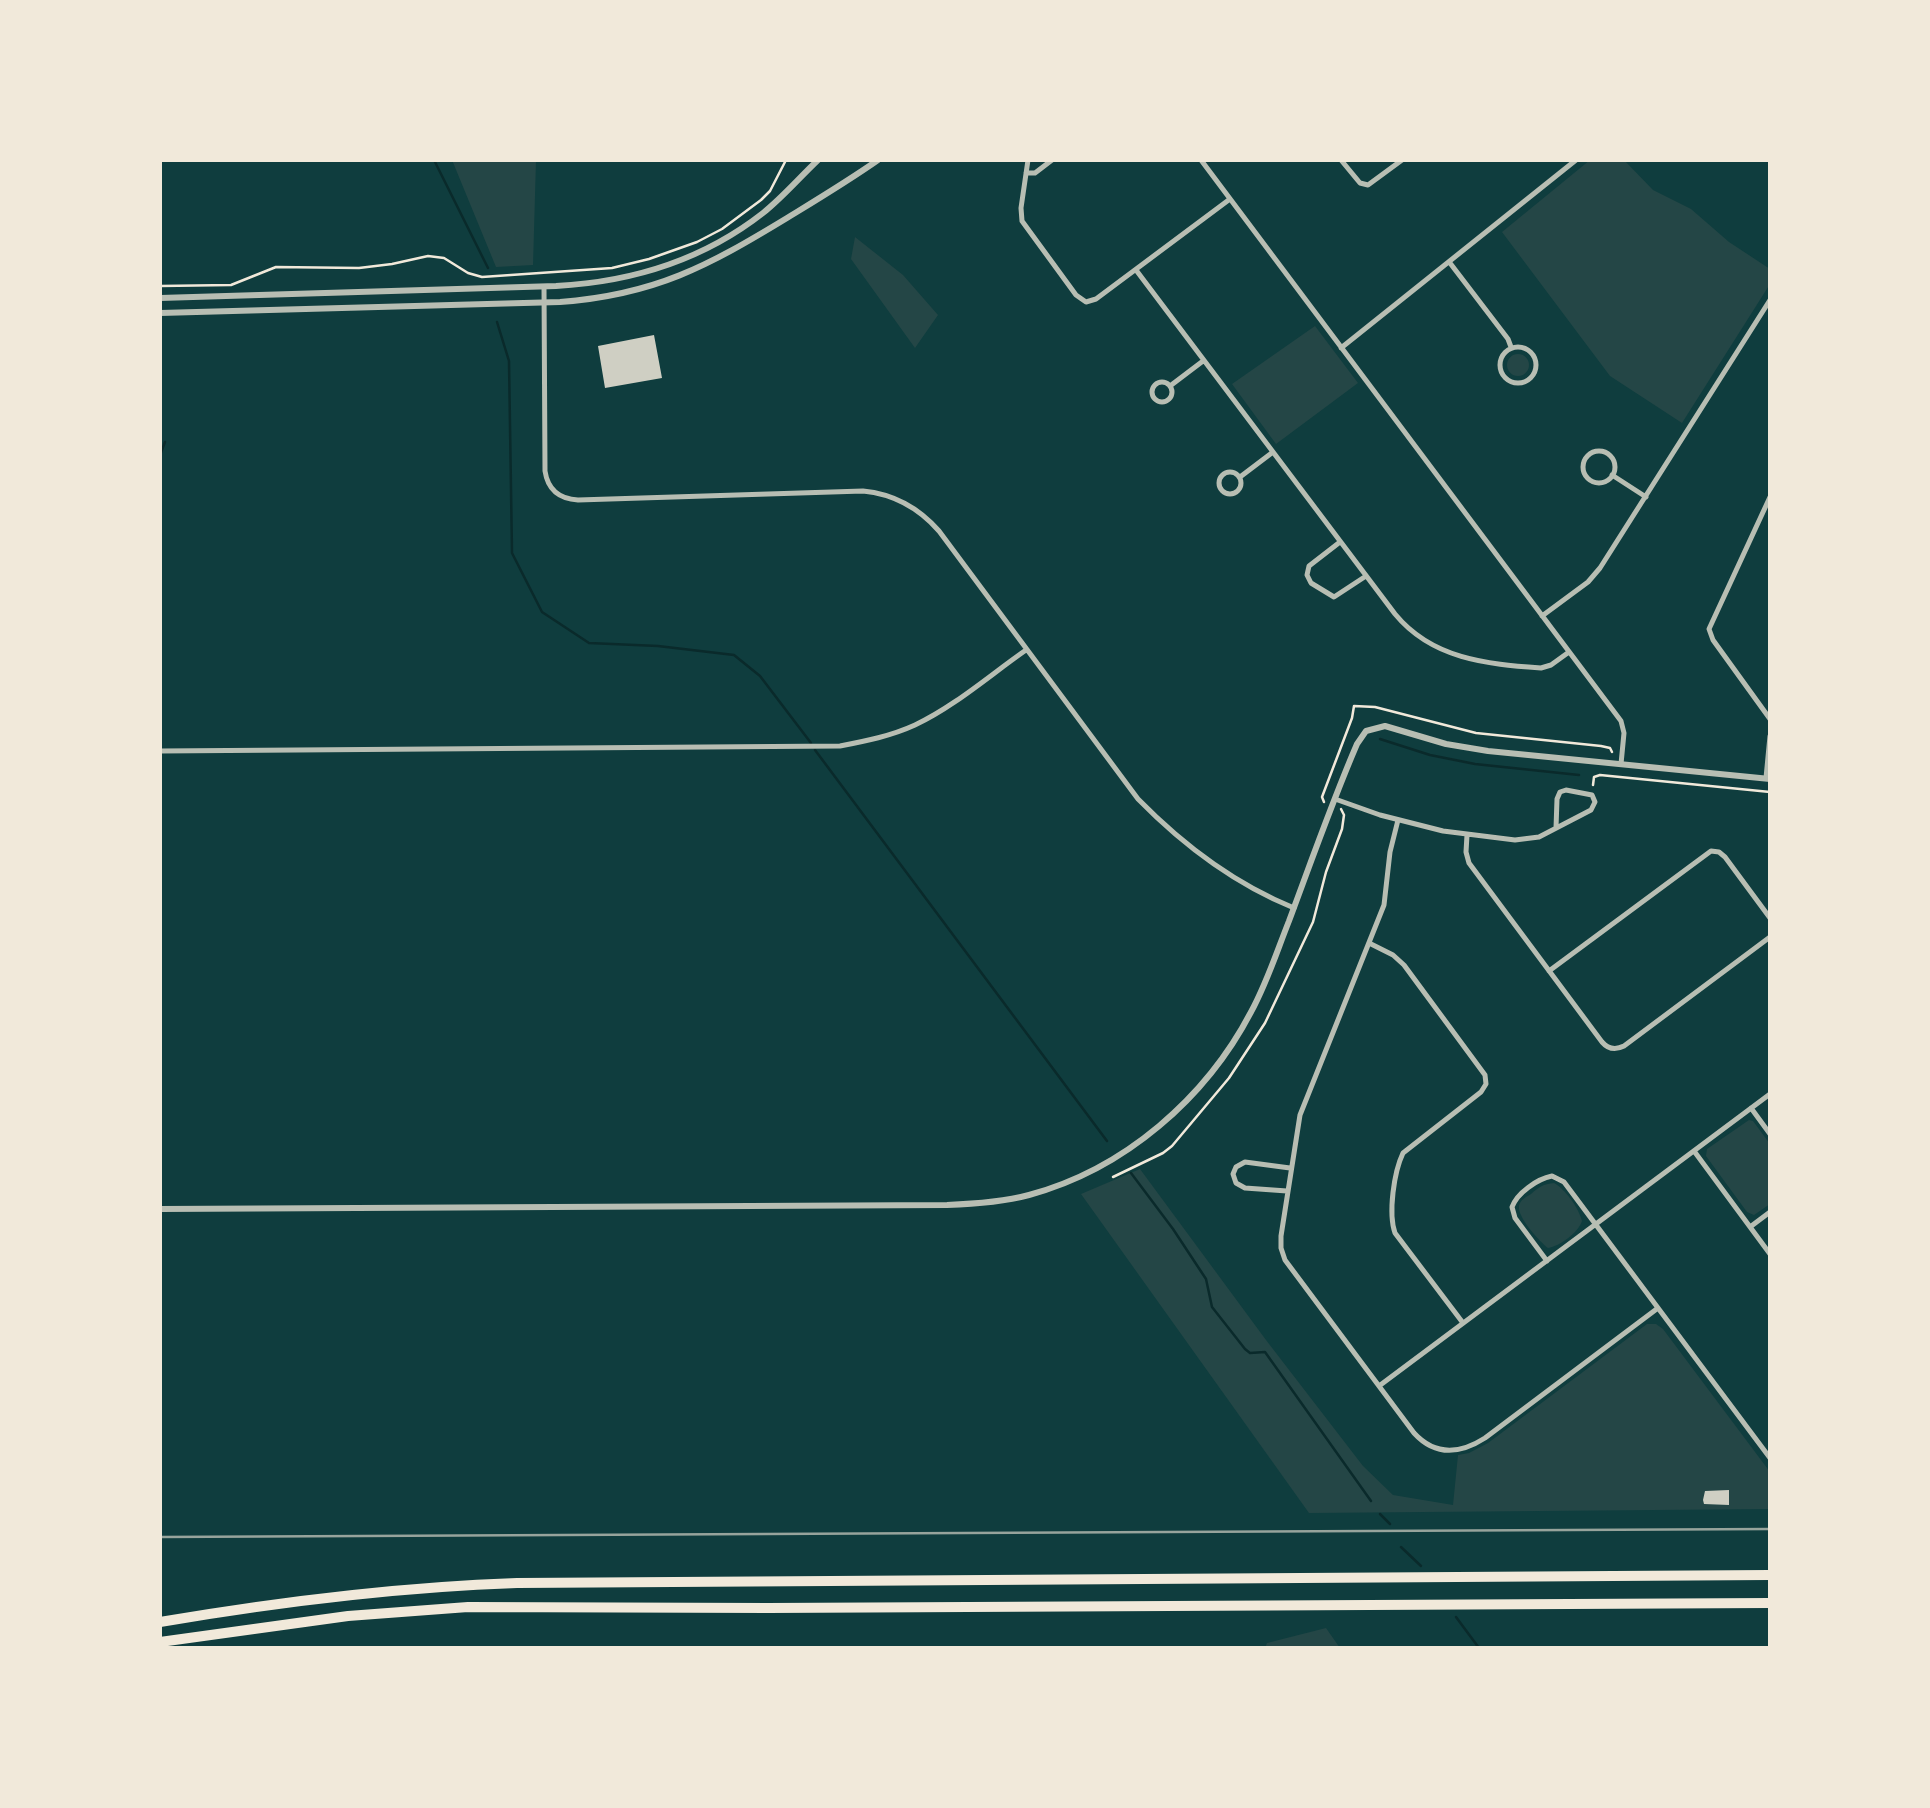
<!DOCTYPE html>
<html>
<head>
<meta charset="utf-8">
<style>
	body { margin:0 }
	#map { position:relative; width:1930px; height:1808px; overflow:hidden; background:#0f3d3e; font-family:Helvetica,sans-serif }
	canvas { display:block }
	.frame { position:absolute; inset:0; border:162px solid #f1e9da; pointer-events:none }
</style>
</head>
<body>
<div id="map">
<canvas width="1930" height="1808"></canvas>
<div class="frame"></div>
</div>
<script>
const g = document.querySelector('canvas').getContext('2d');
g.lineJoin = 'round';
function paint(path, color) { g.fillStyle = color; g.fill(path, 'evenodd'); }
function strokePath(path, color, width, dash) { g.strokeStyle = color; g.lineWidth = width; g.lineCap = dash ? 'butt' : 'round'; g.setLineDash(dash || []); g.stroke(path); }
paint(new Path2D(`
	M452,160H536L533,265L496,267Z
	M1590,160H1624L1653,190L1691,209L1729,242L1770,269V284L1682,423L1610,376L1502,232Z
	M855,237L903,275L938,315L915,348L851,259Z
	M1315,326L1358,383L1276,444L1232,384Z
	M1507 365a11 11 0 1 1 22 0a11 11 0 1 1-22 0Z
	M1749,1120L1753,1121L1770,1144V1204L1754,1215L1747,1212L1706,1156L1707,1149Z
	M1140,1169L1266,1340L1363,1466L1393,1495L1453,1505L1458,1455L1469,1453L1488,1443L1647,1324H1656L1663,1329L1770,1472V1509L1309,1513L1081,1194Z
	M1554,1183C1565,1189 1579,1208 1582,1221C1578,1233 1560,1246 1548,1248C1540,1242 1517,1217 1519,1206C1520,1200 1526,1197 1531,1194C1539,1187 1543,1184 1554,1183Z
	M1326,1628L1340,1648H1265L1267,1643Z`), '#244646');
strokePath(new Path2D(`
	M434,160L488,268
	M497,322L509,361L512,553L542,612L589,643L658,646L734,655L760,676L811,743
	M160,455L165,442
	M1380,739L1430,755L1475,764L1579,775
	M815,750L1107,1141
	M1131,1173L1173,1229L1206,1279L1212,1307L1245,1349L1250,1353L1265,1352L1371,1501
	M1380,1514L1390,1524
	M1401,1547L1421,1566
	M1456,1617L1479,1648`), '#0a2a2b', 2.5);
paint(new Path2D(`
	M654,335L662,378L605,388L598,346Z
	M1729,1490V1505L1704,1504L1703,1500L1705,1491Z`), '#cfcfc3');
strokePath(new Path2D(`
	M160,286L231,285L276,267L359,268L392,264L428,256L444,258L468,273L482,277L612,268L649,259L697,242L722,229L761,200L770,191L786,160
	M1593,785L1594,777L1600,775L1770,792
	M1324,802L1322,797L1352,718L1354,706L1375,707L1476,733L1601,746L1610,748L1612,752
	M1113,1177L1163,1153L1172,1146L1229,1078L1265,1023L1313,922L1326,872L1342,829L1344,815L1341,809`), '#f1e9da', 2.5);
strokePath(new Path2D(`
	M1028,160L1021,208L1022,221L1076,295L1086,302L1096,299L1230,199
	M1201,160L1621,721L1624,733L1621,764
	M1341,160L1360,183L1368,185L1402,160
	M1026,173H1035L1052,160
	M1450,263L1508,339L1511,347
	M1136,270L1395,614C1432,659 1486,664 1541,668L1551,665L1569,652
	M544,287L545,471C548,491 560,499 578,500L863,491C894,494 918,507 939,531L1138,799C1182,844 1235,884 1294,908
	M1500 365a18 18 0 1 1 36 0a18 18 0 1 1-36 0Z
	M1341,348L1576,160
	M1152 392a10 10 0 1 1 20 0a10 10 0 1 1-20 0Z
	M1170,386L1203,361
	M1583 467a16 16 0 1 1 32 0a16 16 0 1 1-32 0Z
	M1219 483a11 11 0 1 1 22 0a11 11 0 1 1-22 0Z
	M1612,475L1646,497
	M1240,477L1273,452
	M1770,497L1709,629L1713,640L1770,719
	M1340,542L1309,566L1307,575L1311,583L1334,597L1366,576
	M1542,616L1588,582L1600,568L1770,300
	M160,751L840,746C866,741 891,736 915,725C955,706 990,675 1026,650
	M1766,778L1770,736
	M1335,799L1380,815L1443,831L1515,840L1539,837L1591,810L1595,802L1592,795L1566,790L1560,792L1557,799L1556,828
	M1398,820L1390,852L1384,905L1300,1115L1281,1236V1248L1285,1260L1414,1433C1435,1456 1460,1454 1485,1438L1658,1308
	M1467,835L1466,852L1469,863L1602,1042C1608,1049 1616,1050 1624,1046L1770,937
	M1369,943L1393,955L1404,965L1485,1075L1486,1084L1481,1092L1403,1153C1394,1172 1388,1213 1395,1233L1463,1323
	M1549,971L1711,851L1719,852L1725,857L1770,918
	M1751,1108L1770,1134
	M1694,1151L1770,1254
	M1287,1191L1245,1188L1236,1183L1233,1174L1236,1167L1245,1162L1290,1168
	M1750,1227L1770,1212
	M1547,1261L1515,1218L1512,1207C1517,1193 1537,1179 1552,1176L1564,1182L1770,1458
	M1379,1386L1770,1094`), '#b8beb3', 5);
strokePath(new Path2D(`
	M160,298L556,286C631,282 703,260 763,213C783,197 799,178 818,160
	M160,313L560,302C655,295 708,266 787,218C818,199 848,181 878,160
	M160,1209L947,1205C974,1204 1002,1202 1029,1195C1125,1169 1206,1098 1251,1012C1267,983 1277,951 1289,921C1311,862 1332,802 1357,744L1366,731L1385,726L1446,744L1488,751L1770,779`), '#b8beb3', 6);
strokePath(new Path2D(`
	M160,1622C278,1602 398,1587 517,1583L1770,1575
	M160,1642L348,1616L468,1607L768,1608L1770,1603`), '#f1e9da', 10);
strokePath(new Path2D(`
	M160,1537L1770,1529`), '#97a49c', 2.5);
</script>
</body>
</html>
